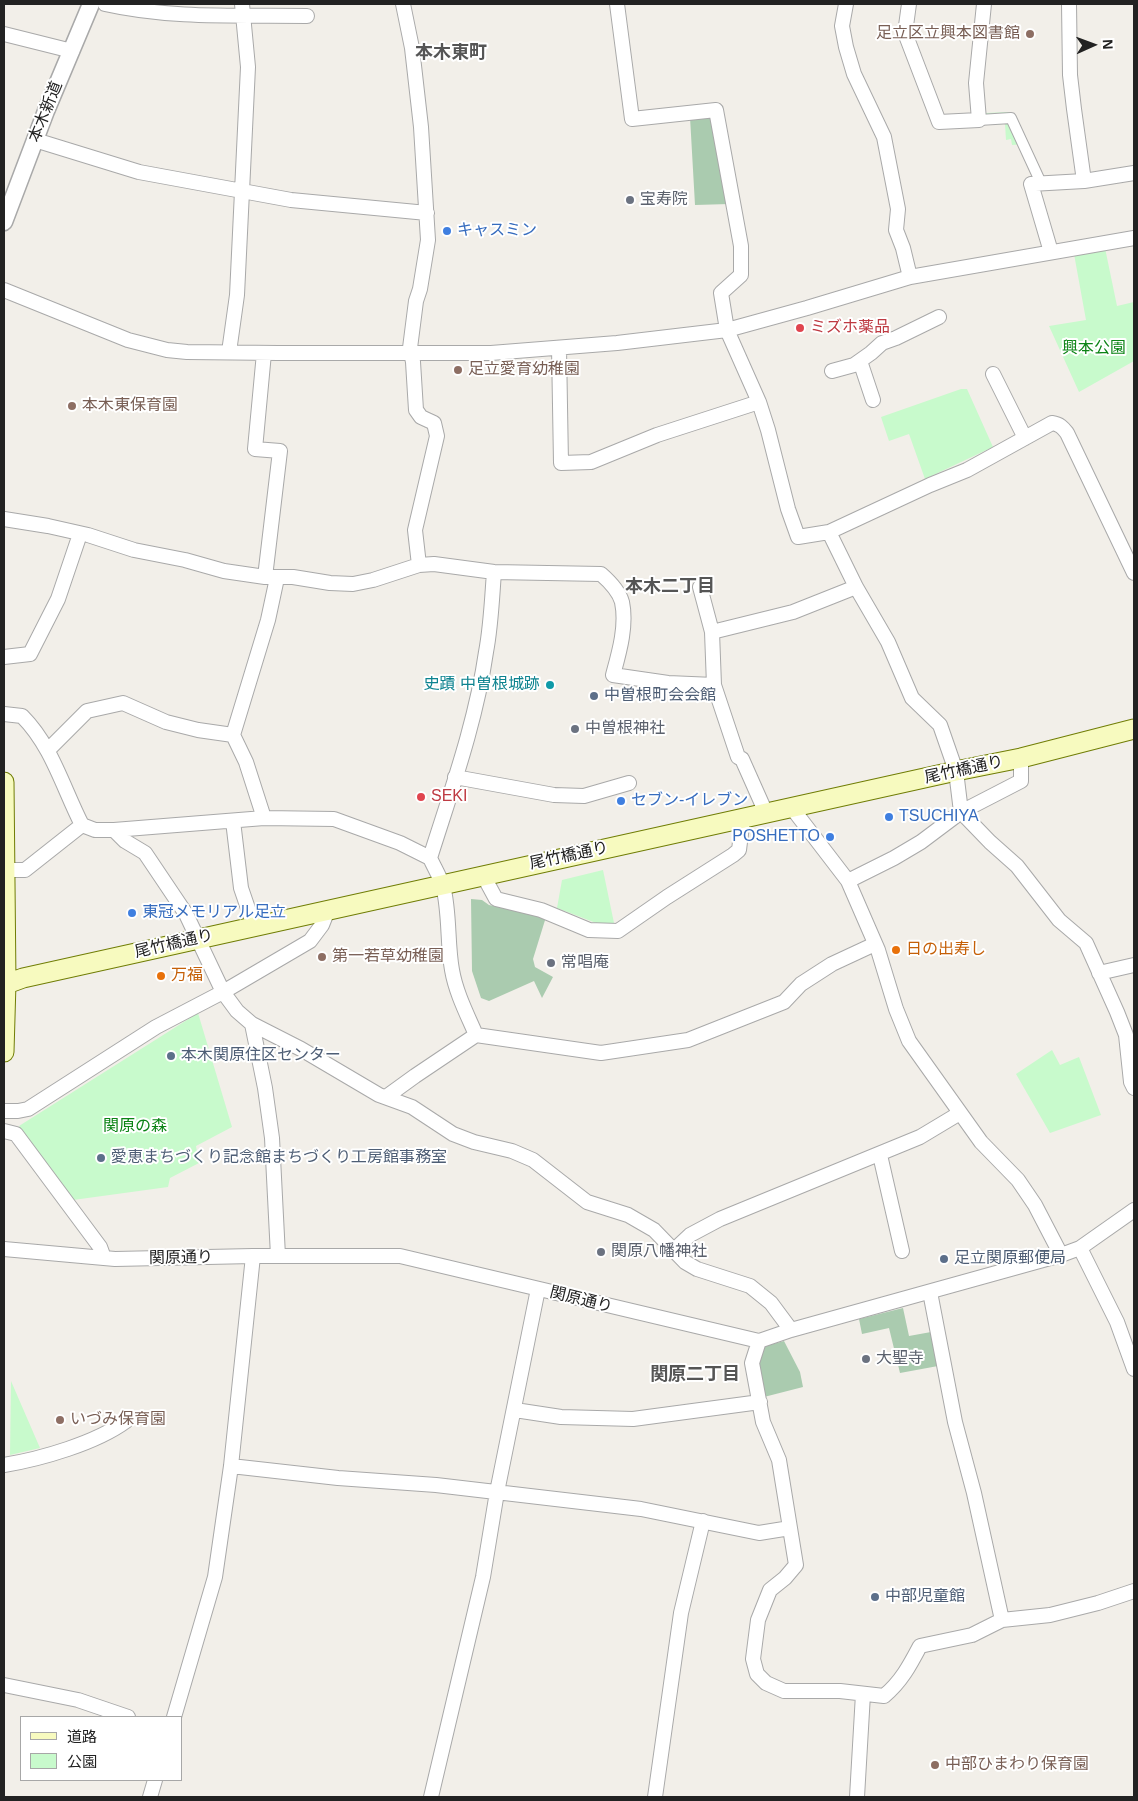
<!DOCTYPE html>
<html>
<head>
<meta charset="utf-8">
<style>
	body { margin:0 }
	#map { position:relative; width:1138px; height:1801px; overflow:hidden; background:#f2efe9; font-family:Arial,"Noto Sans JP",sans-serif }
	canvas { display:block }
	.frame { position:absolute; inset:0; border:5px solid #222; pointer-events:none }
	.legend { position:absolute; left:20px; top:1716px; width:162px; height:65px; box-sizing:border-box; background:#fff; border:1px solid #a7a7a7; margin:0; padding:6px 9px; list-style:none; font-size:15px; color:#222 }
	.legend li { display:flex; align-items:center; gap:10px; height:25px }
	.legend b { width:25px; border:1px solid #a7a7a7 }
	.north { position:absolute; left:1068px; top:20px; width:50px; height:50px; -webkit-text-stroke:4px #fff; paint-order:stroke; rotate:88deg; font-size:14px; font-weight:700; line-height:20px; text-align:center; color:#222 }
	.north::after { content:''; display:block; margin:auto; width:18px; height:22px; background:#222; clip-path:polygon(50% 0,100% 100%,50% 72%,0 100%) }
</style>
</head>
<body>
<div id="map">
<canvas width="1138" height="1801"></canvas>
<div class="frame"></div>
<ul class="legend">
<li><b style="height:6px;background:#f7fabf"></b>道路</li>
<li><b style="height:14px;background:#c8facc"></b>公園</li>
</ul>
<div class="north">N</div>
</div>
<script>
const g = document.querySelector('canvas').getContext('2d');
g.lineJoin = 'round';
function paint(path, color) { g.fillStyle = color; g.fill(path, 'evenodd'); }
function strokePath(path, color, width, dash) { g.strokeStyle = color; g.lineWidth = width; g.lineCap = dash ? 'butt' : 'round'; g.setLineDash(dash || []); g.stroke(path); }
function write(font, color, halo, rows, align = 'center') {
  g.font = font + ' Arial,"Noto Sans JP",sans-serif'; g.lineWidth = 4; g.setLineDash([]); g.textBaseline = 'middle'; g.strokeStyle = halo; g.fillStyle = color; for (const [text, x, y, turn = 0] of rows) {
    g.save(); g.translate(x, y); g.rotate((+turn || 0) * Math.PI / 180); g.textAlign = isNaN(turn) ? turn : align; if (halo) g.strokeText(text, 0, 0); g.fillText(text, 0, 0); g.restore();
  }
}
paint(new Path2D(`
	M712,115L729,204L695,205L690,117Z
	M471,899L482,900L489,905L546,917L533,959L535,967L553,977L542,998L534,981L489,1001L481,998L472,971Z
	M903,1308L909,1336L931,1332L938,1366L900,1373L889,1328L862,1334L859,1319Z
	M784,1341L800,1372L803,1387L764,1397C761,1378 754,1362 765,1346Z`), '#aacbaf');
paint(new Path2D(`
	M1009,112L1025,144L1012,145L1011,139L1006,140L1005,124L986,125V113Z
	M1105,248L1117,306L1134,302V361L1079,392L1049,326L1086,320L1074,254Z
	M961,389H967L993,447L925,479L909,434L889,441L881,417Z
	M603,870L614,923H596L557,908L562,880Z
	M198,1013L232,1127L196,1146L199,1163L170,1178L168,1187L73,1200L19,1126Z
	M1052,1050L1060,1065L1079,1057L1101,1115L1050,1133L1016,1074Z
	M11,1381L40,1448L10,1455Z`), '#c8facc');
const pedestrian = new Path2D(`
	M979,120L1011,118L1041,183`);
const minor = new Path2D(`
	M105,4C171,19 239,15 307,16
	M403,4L412,48L421,127L428,240L420,289L416,301L410,348L413,362L416,410L421,417L434,423L437,436L415,530L419,565
	M617,4L632,119L716,110L741,246V275L721,293L727,330L759,402L768,430L788,509L798,537L829,532L930,485L967,470L1052,423C1060,424 1063,428 1067,433L1134,573
	M846,4L842,26L846,47L854,74L884,137L898,209L896,230L903,248L910,277
	M909,4L905,33L939,122L979,120L976,83L984,4
	M1069,4L1070,75L1074,109L1084,181
	M4,34L72,51
	M35,140L139,172L291,200L427,213
	M1051,252L1031,184L1084,181L1134,173
	M4,290L128,340L167,350L187,352L278,353H491L617,343L727,330L807,308L910,277L1134,238
	M559,348L561,463L591,462L657,435L759,402
	M229,352L237,295L248,67L242,4
	M264,353L255,449L280,451L265,577
	M860,361L873,400
	M832,371L854,365L871,353L882,343L896,338L939,317
	M993,374L1025,438
	M4,519L48,526L88,535L134,550L185,560L224,571L265,577H293L330,583L353,584L373,580L419,565L434,564L494,572L601,574C609,581 619,591 622,602C627,626 619,653 613,675L668,683L714,685
	M829,532L856,587L888,642L912,698L940,725L956,771L961,812L990,842L1017,866L1059,920L1086,943L1117,1012L1126,1035L1131,1082L1134,1088
	M494,572C492,598 491,626 486,652C476,722 451,791 430,858C434,867 440,877 443,886C450,913 447,943 452,970C456,993 467,1014 476,1035L601,1053L688,1040L784,1002L801,984L832,964L875,944
	M700,587L712,632L714,685L738,757L742,759L766,813
	M712,632L793,612L856,587
	M4,657L30,654L58,599L80,534
	M4,714L22,716C52,746 63,788 82,825L95,830H114L125,841L145,853L186,914L223,992L237,1011L252,1024L301,1049L379,1095L412,1107L453,1134L474,1142L512,1151L533,1160L587,1202L628,1215L654,1230L685,1262L697,1269L750,1286L771,1303L791,1330
	M48,750L87,711L123,703L166,722L198,730L233,735
	M455,777L554,795L584,796L629,783
	M792,808L848,881L878,950L896,1009L909,1041L981,1142L1018,1180L1035,1205L1061,1255
	M264,818L246,762L233,735L268,620L277,578
	M233,821L241,888L254,926
	M114,830L264,818L334,819L400,843L430,858
	M6,870H25L82,825
	M483,875L496,899L541,910L589,930L618,931L667,897L733,855L739,850L743,818
	M848,881L894,858L921,842L961,812L1021,781V758
	M1099,973L1134,965
	M252,1024L265,1088L272,1138L278,1256
	M386,1097L415,1076L476,1035
	M4,1111H18L28,1109L156,1027L223,992L310,941L322,925L328,910
	M4,1131L16,1134L100,1247L104,1258
	M880,1155L902,1251
	M1080,1248L1117,1322L1134,1369
	M4,1249L115,1259L253,1256H400L759,1341L791,1330L1061,1255L1080,1248L1134,1210
	M674,1250L690,1235L720,1219L920,1137L960,1113
	M930,1292L955,1422L974,1493L1002,1620
	M759,1341L752,1363L763,1422L779,1460L796,1565L785,1578L770,1590L758,1620L753,1659L757,1674L766,1683L784,1691H840L884,1696C901,1682 910,1665 920,1646L972,1635L1002,1620L1050,1615L1098,1603L1134,1591
	M515,1410L561,1417L633,1419L760,1402
	M4,1465C41,1459 96,1443 126,1421
	M231,1466L338,1478L436,1485L641,1509L759,1533L790,1528
	M4,1685L78,1700L128,1717
	M174,1717L215,1577L231,1466L253,1256
	M150,1797L155,1780
	M431,1797L483,1577L497,1492L538,1289
	M655,1797L681,1613L703,1521
	M857,1797L863,1694`);
const tertiary = new Path2D(`
	M4,222L46,111L91,4`);
const secondary = new Path2D(`
	M4,782L6,983L4,1052
	M4,985L23,978L956,771L1021,758L1134,729`);
strokePath(pedestrian, '#a9a9a9', 12);
strokePath(minor, '#a9a9a9', 16);
strokePath(tertiary, '#a9a9a9', 19);
strokePath(secondary, '#707d05', 21);
strokePath(pedestrian, '#fff', 10);
strokePath(minor, '#fff', 14);
strokePath(tertiary, '#fff', 16);
strokePath(secondary, '#f7fabf', 19);
for (const [x, y, r, color] of [
	[1030,34,5,"#8d6e63"],
	[630,200,5,"#6b7280"],
	[447,231,5,"#3f7fe0"],
	[800,328,5,"#e0444e"],
	[458,370,5,"#8d6e63"],
	[72,406,5,"#8d6e63"],
	[550,685,5,"#0f9aa8"],
	[594,696,5,"#5c6f8a"],
	[575,729,5,"#6b7280"],
	[421,797,5,"#e0444e"],
	[621,801,5,"#3f7fe0"],
	[889,817,5,"#3f7fe0"],
	[830,837,5,"#3f7fe0"],
	[132,913,5,"#3f7fe0"],
	[896,950,5,"#e8710a"],
	[322,957,5,"#8d6e63"],
	[551,963,5,"#6b7280"],
	[161,976,5,"#e8710a"],
	[171,1056,5,"#5c6f8a"],
	[101,1158,5,"#5c6f8a"],
	[601,1252,5,"#6b7280"],
	[944,1259,5,"#5c6f8a"],
	[866,1359,5,"#6b7280"],
	[60,1420,5,"#8d6e63"],
	[875,1597,5,"#5c6f8a"],
	[935,1765,5,"#8d6e63"]
]) { const dot = new Path2D(); dot.arc(x, y, r, 0, 2 * Math.PI); g.fillStyle = color; g.fill(dot); strokePath(dot, '#fff', 2); }
write('16px', '#785e54', '#fff', [
	["足立区立興本図書館",1020,34,"right"],
	["足立愛育幼稚園",468,370],
	["本木東保育園",82,406],
	["第一若草幼稚園",332,957],
	["いづみ保育園",70,1420],
	["中部ひまわり保育園",945,1765]
], 'left');
write('16px', '#222', '#fff', [
	["本木新道",46,112,-68],
	["尾竹橋通り",964,770,-12],
	["尾竹橋通り",569,856,-12],
	["尾竹橋通り",174,944,-13],
	["関原通り",181,1258,-1],
	["関原通り",581,1300,14]
]);
write('16px', '#5b616d', '#fff', [
	["宝寿院",640,200],
	["中曽根神社",585,729],
	["常唱庵",561,963],
	["関原八幡神社",611,1252],
	["大聖寺",876,1359]
], 'left');
write('16px', '#366cbe', '#fff', [
	["キャスミン",457,231],
	["セブン-イレブン",631,801],
	["TSUCHIYA",899,817],
	["POSHETTO",820,837,"right"],
	["東冠メモリアル足立",142,913]
], 'left');
write('16px', '#be3a42', '#fff', [
	["ミズホ薬品",810,328],
	["SEKI",431,797]
], 'left');
write('16px', '#0c8416', '#fff', [
	["興本公園",1094,349],
	["関原の森",135,1127]
]);
write('16px', '#0d838f', '#fff', [
	["史蹟 中曽根城跡",540,685]
], 'right');
write('16px', '#4e5e75', '#fff', [
	["中曽根町会会館",604,696],
	["本木関原住区センター",181,1056],
	["愛恵まちづくり記念館まちづくり工房館事務室",111,1158],
	["足立関原郵便局",954,1259],
	["中部児童館",885,1597]
], 'left');
write('16px', '#c56008', '#fff', [
	["日の出寿し",906,950],
	["万福",171,976]
], 'left');
write('bold 18px', '#555', '#fff', [
	["本木東町",451,53],
	["本木二丁目",670,587],
	["関原二丁目",695,1375]
]);
</script>
</body>
</html>
